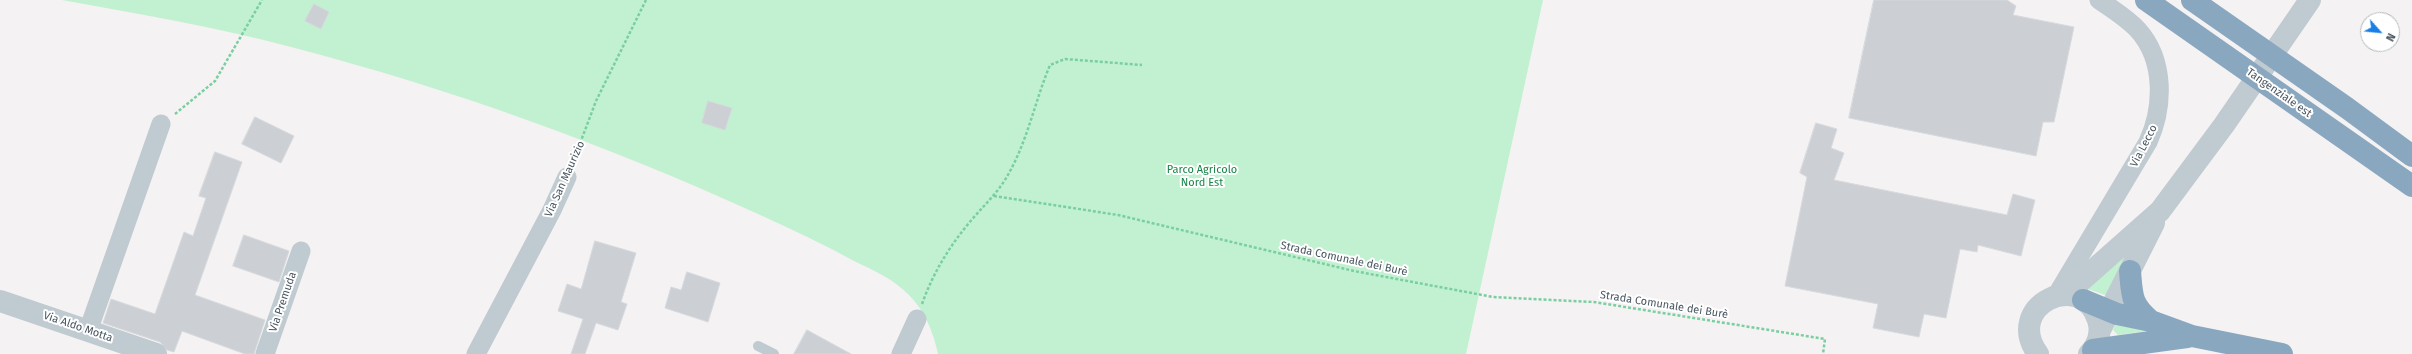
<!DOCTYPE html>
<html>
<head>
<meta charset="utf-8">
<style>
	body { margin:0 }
	#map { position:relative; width:2412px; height:354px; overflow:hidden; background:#f4f2f2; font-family:"Fira Sans",sans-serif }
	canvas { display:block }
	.north { position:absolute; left:2360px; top:12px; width:40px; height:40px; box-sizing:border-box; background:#fff; border:1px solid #b6bbbf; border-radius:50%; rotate:117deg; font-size:11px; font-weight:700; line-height:16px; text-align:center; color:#495660 }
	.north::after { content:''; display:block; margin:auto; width:14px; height:18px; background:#197fe7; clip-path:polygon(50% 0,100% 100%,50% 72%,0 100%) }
</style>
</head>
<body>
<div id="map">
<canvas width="2412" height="354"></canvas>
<div class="north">N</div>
</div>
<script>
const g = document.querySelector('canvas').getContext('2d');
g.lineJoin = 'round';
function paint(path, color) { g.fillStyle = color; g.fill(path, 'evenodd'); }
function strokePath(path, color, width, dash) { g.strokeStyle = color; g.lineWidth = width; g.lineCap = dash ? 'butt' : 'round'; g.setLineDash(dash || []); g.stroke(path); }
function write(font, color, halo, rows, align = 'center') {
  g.font = font + ' "Fira Sans",sans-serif'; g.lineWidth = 4; g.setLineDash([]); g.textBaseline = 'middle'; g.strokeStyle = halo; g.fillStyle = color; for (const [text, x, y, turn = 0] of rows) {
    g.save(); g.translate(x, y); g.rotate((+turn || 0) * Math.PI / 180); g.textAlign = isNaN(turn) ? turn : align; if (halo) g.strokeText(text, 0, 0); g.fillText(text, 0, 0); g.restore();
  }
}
paint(new Path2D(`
	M62,0H1543L1466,354H938C933,331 925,311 908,294C893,279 873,270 854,261C823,244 791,229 758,214C607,145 452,89 291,47C216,27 139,14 62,0Z
	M2138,241L2108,296L2085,288Z
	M2117,321L2153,330L2118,335L2113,330Z`), '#c2f1d1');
const building = new Path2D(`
	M1874,0H2007L2016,6L2013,15L2074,27L2054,122H2043L2036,156L1849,118Z
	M314,4L329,12L321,29L305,21Z
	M708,101L732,108L725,130L702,123Z
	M255,117L294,136L281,163L242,144Z
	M1816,123L1837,129L1831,148L1844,153L1834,180L2007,215L2013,194L2035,200L2021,256L1978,245L1977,252L1960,249L1946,318L1924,314L1919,337L1873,328L1878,304L1785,286L1807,177L1800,173Z
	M215,152L242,162L195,295L265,320L254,354H245L182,331L174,352L167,350L160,342L103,323L111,299L155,314L184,232L193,236L206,198L199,196Z
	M244,235L289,251L279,282L233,266Z
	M595,241L636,253L621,302L627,304L618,330L596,323L585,354H571L583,319L558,311L567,284L581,289Z
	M687,272L720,283L708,322L665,308L671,287L681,290Z
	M807,330L851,354H794Z`);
paint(building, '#cccfd4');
strokePath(building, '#d6d9dd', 1);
strokePath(new Path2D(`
	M175,114L215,81L262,0
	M573,162L596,101L646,0
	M994,196L1118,215L1354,271L1493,297L1594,302L1825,339L1823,354
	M922,304C933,273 949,247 969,223C983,206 999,192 1009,173C1028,139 1035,101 1050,65L1065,59L1142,65`), '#79cfa0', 2.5, [3, 2]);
strokePath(new Path2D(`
	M758,346L774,354`), '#c0cad1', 10);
strokePath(new Path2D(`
	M2056,296L2148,142C2164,107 2165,60 2138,30C2127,18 2112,9 2099,0
	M88,331L161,124
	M265,354L301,251
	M476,354L552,210L567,177
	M901,354L917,319`), '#c0cad1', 19);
strokePath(new Path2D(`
	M2065,295L2160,211L2224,125L2310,0
	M0,301L156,354
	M2101,328L2154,223
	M2038,354C2003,306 2081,268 2098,320C2102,332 2098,345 2089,354`), '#c0cad1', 22);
strokePath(new Path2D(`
	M2146,0L2412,186
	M2192,0L2347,108L2412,156
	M2130,271C2132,295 2131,305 2151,321
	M2083,300L2117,314L2151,321L2192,336L2282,354
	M2093,350L2187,337`), '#8aa7c0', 22);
write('11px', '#495660', '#fff', [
	["Tangenziale est",2279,93,35],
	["Via Lecco",2144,146,-63],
	["Via San Maurizio",565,179,-66],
	["Strada Comunale dei Burè",1344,259,12],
	["Via Premuda",283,302,-71],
	["Strada Comunale dei Burè",1664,305,9],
	["Via Aldo Motta",78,327,19]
]);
write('11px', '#178448', '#fff', [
	["Parco Agricolo",1202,170],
	["Nord Est",1202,183]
]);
</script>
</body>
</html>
